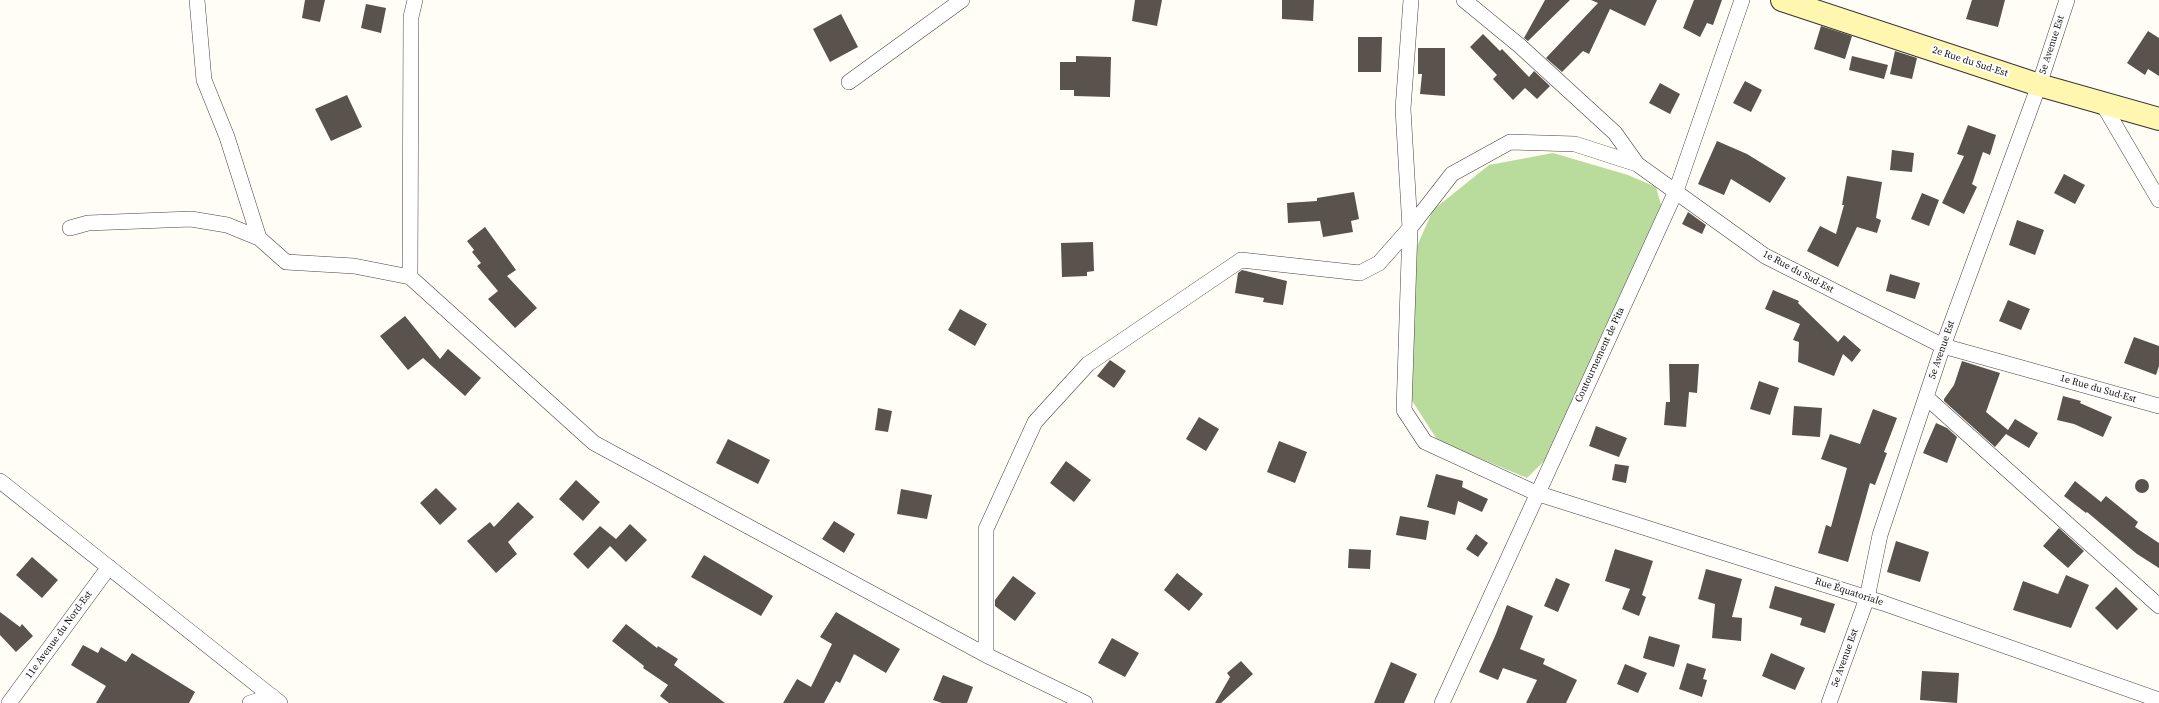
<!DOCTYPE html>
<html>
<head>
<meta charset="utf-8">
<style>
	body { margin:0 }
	canvas { display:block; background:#fffdf5 }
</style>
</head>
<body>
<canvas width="2159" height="703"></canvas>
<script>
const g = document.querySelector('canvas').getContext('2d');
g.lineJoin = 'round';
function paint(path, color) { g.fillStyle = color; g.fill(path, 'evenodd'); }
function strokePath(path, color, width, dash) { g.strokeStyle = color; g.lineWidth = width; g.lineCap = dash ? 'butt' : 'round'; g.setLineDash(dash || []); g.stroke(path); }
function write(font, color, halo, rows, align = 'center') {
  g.font = font + ' "Source Serif 4",serif'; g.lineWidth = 4; g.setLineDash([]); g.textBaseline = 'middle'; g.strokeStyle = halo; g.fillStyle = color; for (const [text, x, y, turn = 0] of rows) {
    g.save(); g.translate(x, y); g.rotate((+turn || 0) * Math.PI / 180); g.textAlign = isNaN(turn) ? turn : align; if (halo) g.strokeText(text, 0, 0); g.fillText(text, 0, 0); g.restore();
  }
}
paint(new Path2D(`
	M1553,153L1628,175L1656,187L1661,205L1544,461L1527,478L1438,441L1409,396L1414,253L1433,210L1489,165Z`), '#b9dc9c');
paint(new Path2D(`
	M305,0H325L320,22L302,18Z
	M1135,0H1162L1157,26L1132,21Z
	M1282,0H1314L1313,21L1282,19Z
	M1545,0H1570L1528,41L1524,38Z
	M1591,0H1657L1645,26L1610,9L1589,54L1583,51L1562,72L1546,58L1598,3Z
	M1694,0H1722L1713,25L1707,23L1700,37L1683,28Z
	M1972,0H2005L1998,27L1966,19Z
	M366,4L386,8L381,33L361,28Z
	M841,14L858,47L830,62L813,29Z
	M1821,26L1852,36L1845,59L1814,49Z
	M2148,31L2159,38V76L2148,69L2145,75L2127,63Z
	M1483,34L1500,51L1502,49L1529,77L1534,71L1550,86L1537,99L1525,88L1513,100L1493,79L1497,75L1470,47Z
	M1358,37H1382L1381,72H1358Z
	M1418,48H1445V96L1420,94L1422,74H1418Z
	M1895,51L1917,58L1912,79L1890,74Z
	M1076,56L1111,57L1110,97L1074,96V90H1060V62H1076Z
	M1852,56L1888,65L1884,79L1849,70Z
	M1745,81L1762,90L1751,112L1733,103Z
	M1660,83L1680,94L1670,114L1649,103Z
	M347,95L362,127L331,141L315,109Z
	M1968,125L1996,135L1990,155L1983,152L1972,184L1977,187L1964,214L1942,203L1964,156L1957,154Z
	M1717,141L1747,154L1786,178L1770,203L1731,179L1724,195L1698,184Z
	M1892,150L1914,153L1912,172L1890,170Z
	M2064,174L2085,185L2075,204L2054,193Z
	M1847,176L1882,182L1876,218L1881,220L1877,233L1857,227L1838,267L1807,251L1820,226L1836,234L1844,205H1842Z
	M1354,192L1359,219L1351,221L1353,232L1323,237L1320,221L1288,223L1287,203L1317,201V198Z
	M1922,193L1939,200L1929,226L1911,219Z
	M1688,212L1706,225L1702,234L1682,224Z
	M2017,220L2044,230L2035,255L2009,245Z
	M485,227L516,270L507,276L537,308L515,328L488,299L498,291L477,266L481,263L472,252L474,250L467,241Z
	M1093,242L1094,271L1087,272V276L1062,277L1061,243Z
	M1242,270L1287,281L1283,305L1263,302L1264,298L1235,293L1238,273Z
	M1890,274L1920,283L1915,299L1886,291Z
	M1773,290L1799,301L1798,303L1838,342L1844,335L1861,350L1852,362L1843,354L1834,376L1798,362L1799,342L1793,340L1800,324L1765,309Z
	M2008,300L2030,309L2021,330L1999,321Z
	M960,309L987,324L975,346L948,330Z
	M405,316L440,359L448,349L481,378L465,396L423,358L408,370L380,336Z
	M2134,337L2159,346V366L2156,375L2124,363Z
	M1110,360L1126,371L1114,388L1097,376Z
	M1962,361L2000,373L1986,412L2008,430L2015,419L2038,433L2029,448L2006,434L1995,447L1944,401V399L1954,385Z
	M1669,364H1699L1697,393L1689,392L1686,427L1664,425L1666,402H1670Z
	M1759,381L1779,388L1770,415L1750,409Z
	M2063,396L2081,401L2080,403L2112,417L2103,437L2074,424L2057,420Z
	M1794,406L1822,408L1820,437L1792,435Z
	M878,408L892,411L888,432L875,430Z
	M1873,409L1897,418L1884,452L1887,453L1875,485L1870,483L1848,562L1818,553L1826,525L1831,527L1847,468L1821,459L1830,434L1860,444Z
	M1199,417L1219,429L1206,451L1186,439Z
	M1936,423L1947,428L1957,437L1947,463L1923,453Z
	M1596,426L1627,438L1619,457L1589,446Z
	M728,439L770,460L758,484L716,463Z
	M1279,441L1307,452L1295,483L1267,472Z
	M1066,461L1091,480L1074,502L1050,483Z
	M1615,464L1629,466L1626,483L1612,480Z
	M1436,474L1463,481L1462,487L1488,499L1482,512L1458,501L1455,515L1427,507Z
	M2135 486a7 7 0 1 1 14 0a7 7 0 1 1-14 0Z
	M576,480L600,502L583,521L559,499Z
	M2075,481L2101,502L2106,496L2138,522L2135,527L2159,543V568L2137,554L2087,512L2086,513L2064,496Z
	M436,488L457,509L440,525L420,503Z
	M901,489L932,495L927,519L897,514Z
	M518,502L534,517L508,542L517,554L496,573L467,541L490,522L494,527Z
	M1400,516L1429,521L1426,540L1396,535Z
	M834,521L855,534L844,553L822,539Z
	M630,524L647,540L626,562L610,546L588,569L573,554L600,526L616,539Z
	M2059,528L2084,551L2068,568L2043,546Z
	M1476,534L1488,543L1478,557L1466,549Z
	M1896,541L1929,552L1920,582L1887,572Z
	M1349,549L1371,550L1370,569L1348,568Z
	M1615,549L1653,561L1642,595L1646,597L1639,616L1622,609L1630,589L1605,581Z
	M704,555L773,596L761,616L691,577Z
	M32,557L58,580L42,598L16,575Z
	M1706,569L1742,579L1732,617L1742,618L1741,641L1712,638L1715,604L1698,599Z
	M1177,573L1203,594L1189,611L1164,590Z
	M2066,575L2089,585L2071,628L2013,610L2023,581L2058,594Z
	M1013,576L1036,593L1015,621L995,606V600Z
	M1556,578L1570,584L1558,612L1544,606Z
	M1775,586L1835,604L1825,633L1800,625L1802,618L1769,608Z
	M2116,587L2138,609L2117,630L2095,608Z
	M1507,605L1533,616L1520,649L1545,659L1543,664L1577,680L1566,703H1526L1537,680L1503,668L1498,680L1479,672L1496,634Z
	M0,612L20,627L22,624L33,636L16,652L0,635Z
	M836,612L900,649L886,673L854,654L840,683L836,681L824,703H783L797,679L811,687L832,644L820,637Z
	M626,624L657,648L658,646L678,659L674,665L725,703H669L660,696L668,685L643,668L644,666L612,641Z
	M1649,636L1680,645L1674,667L1643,658Z
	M1112,638L1139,653L1125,677L1098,663Z
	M83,645L98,653L101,647L126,662L132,653L195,692L189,703H96L106,686L71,665Z
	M1771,653L1805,668L1795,690L1762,676Z
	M1241,661L1253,674L1221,703H1215L1230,677L1227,673Z
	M1391,662L1417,674L1404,703H1374Z
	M1687,663L1706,669L1703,679L1707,680L1702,697L1679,689Z
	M1625,664L1647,673L1638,693L1617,684Z
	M1922,671L1959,673L1957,703L1920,700Z
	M943,675L973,687L967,703H942L933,700Z`), '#5a524d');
const street = new Path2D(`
	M197,0L204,80L227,137L259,238L286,262L354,266L410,277L594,443L986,655L1085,703
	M1411,0L1403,109L1410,228L1404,410L1425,442L1536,493L1883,603L2159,700
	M1464,0L1520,46L1615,133L1637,164
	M849,82L962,0
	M2102,103L2159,200
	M70,228L88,223L191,219L227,225L259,238
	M410,277L411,17L415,0
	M1926,397L2159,606
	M0,481L280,703
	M986,655V529L1035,422L1088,364L1241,260L1360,273L1379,263L1410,228L1452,174L1510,142L1575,144L1637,164L1765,256L1943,346L2159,406
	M9,703L109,567
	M250,703L272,696
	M1442,703L1676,191L1742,0
	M1829,703L1867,598L1880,535L1943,346L2039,85L2067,0`);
const secondary = new Path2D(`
	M1782,0L2039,85L2159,119`);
strokePath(street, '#444', 16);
strokePath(secondary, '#333', 24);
strokePath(street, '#fff', 15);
strokePath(secondary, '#fff6b0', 22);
write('10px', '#111', '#fff', [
	["5e Avenue Est",2052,45,-72],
	["2e Rue du Sud-Est",1970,62,18],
	["1e Rue du Sud-Est",1798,272,28],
	["5e Avenue Est",1942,350,-71],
	["Contournement de Pita",1600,355,-65],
	["1e Rue du Sud-Est",2098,389,16],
	["Rue Équatoriale",1849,592,18],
	["11e Avenue du Nord-Est",59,635,-54],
	["5e Avenue Est",1845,658,-70]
]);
</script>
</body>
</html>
